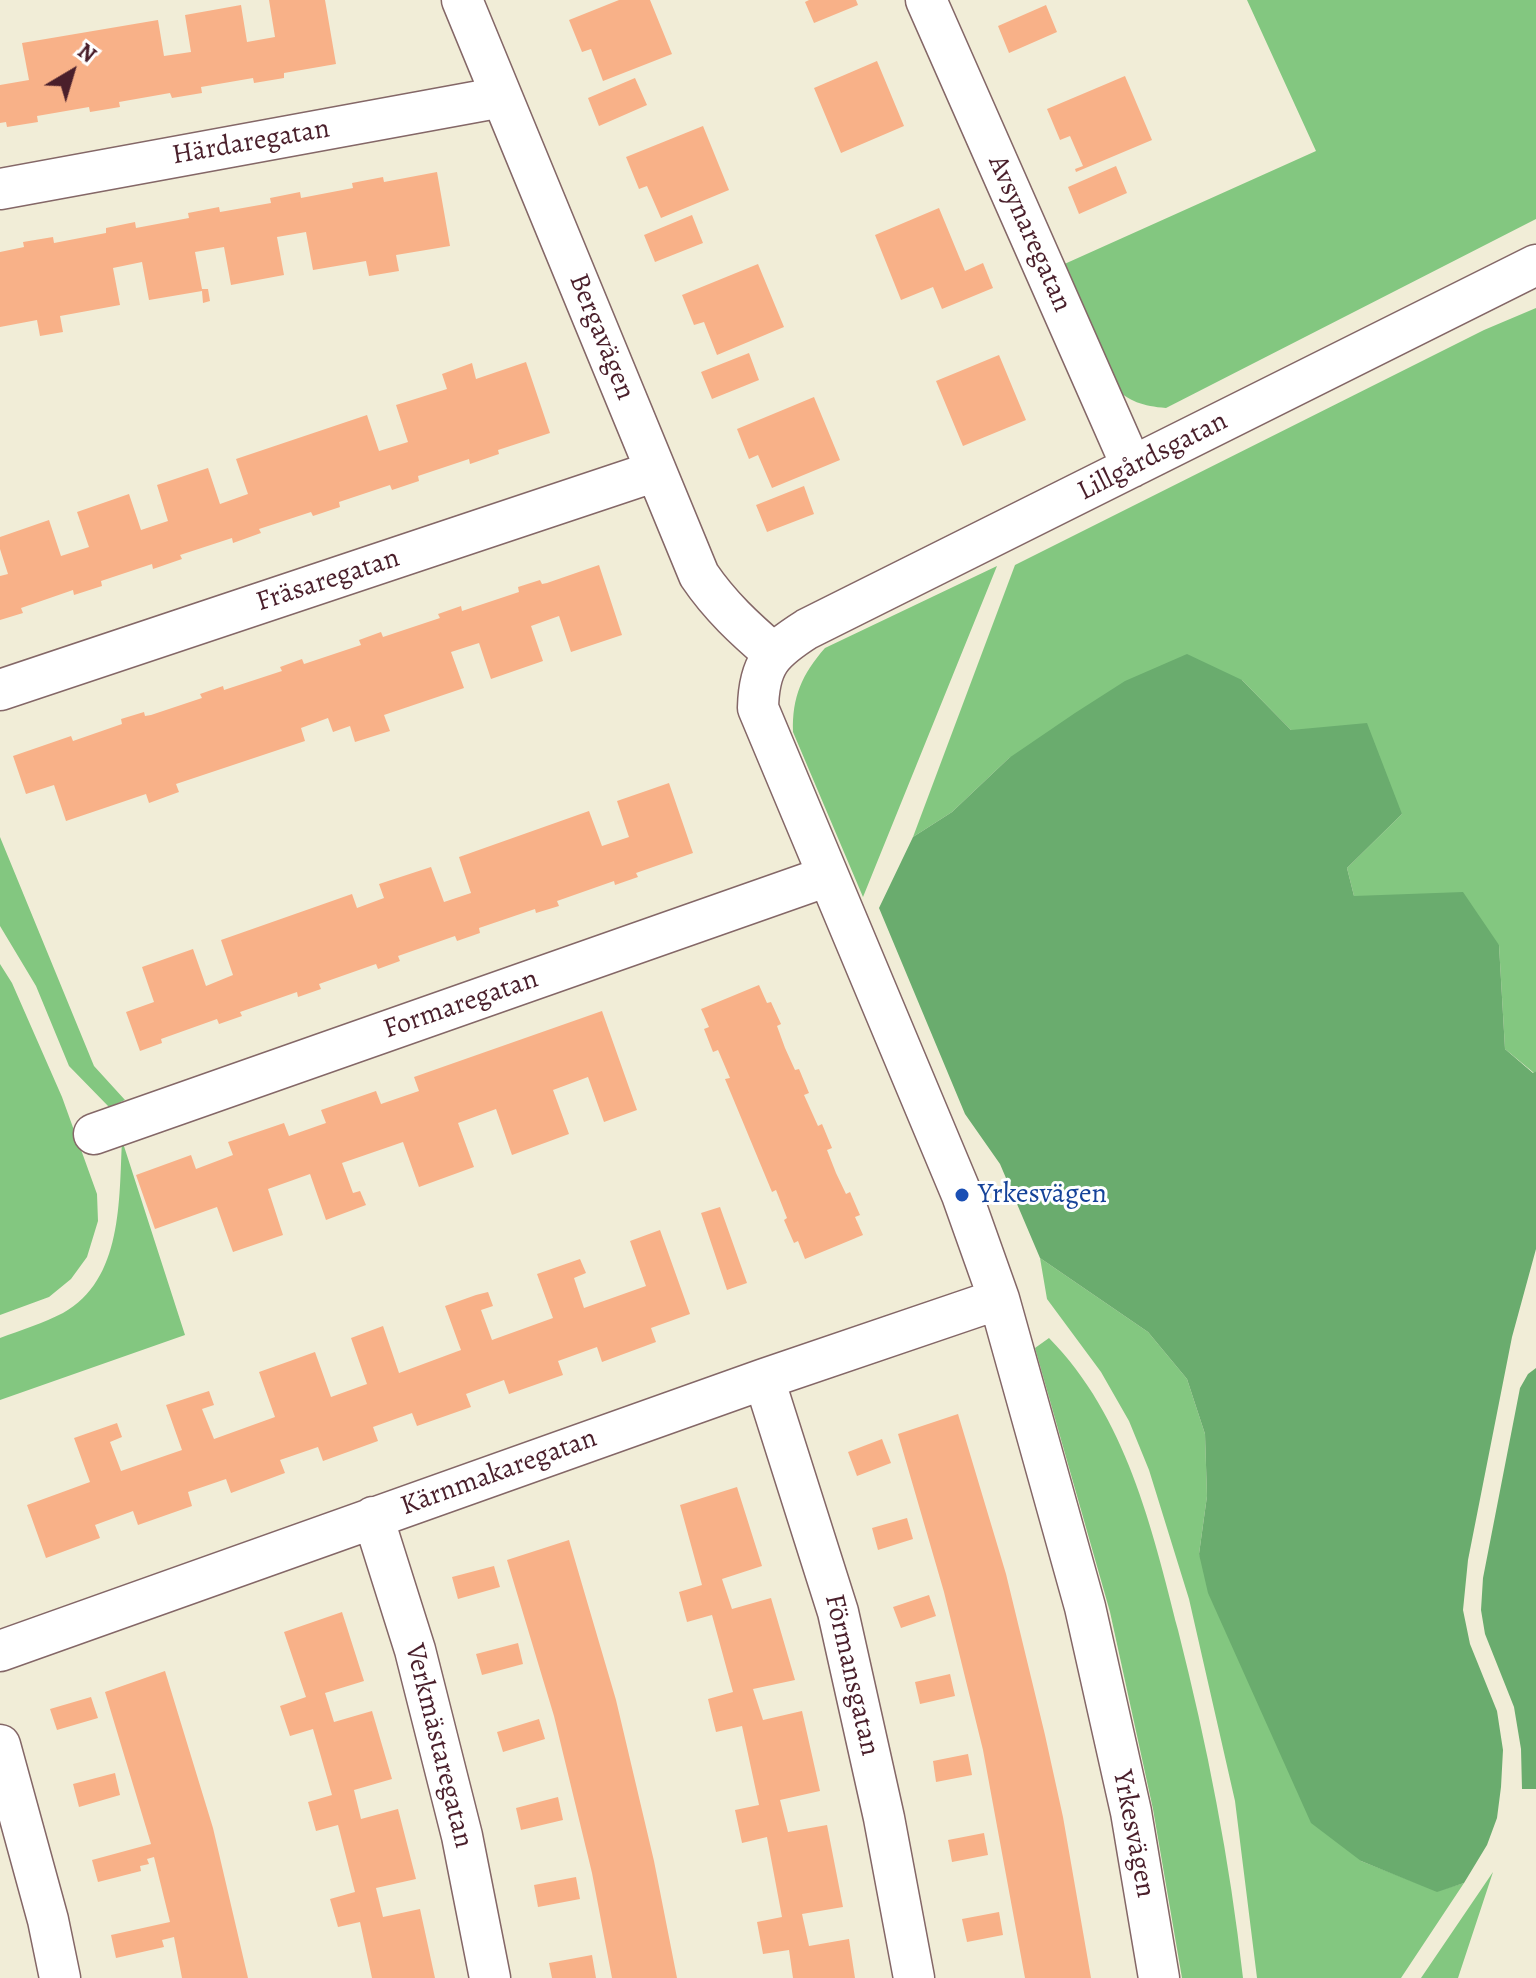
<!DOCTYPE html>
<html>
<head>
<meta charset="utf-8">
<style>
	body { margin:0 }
	#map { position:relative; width:1536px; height:1978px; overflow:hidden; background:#f1edd7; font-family:Alegreya,serif }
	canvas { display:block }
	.north { position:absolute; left:32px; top:32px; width:80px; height:80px; -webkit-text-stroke:6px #fff; paint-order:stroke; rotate:38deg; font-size:22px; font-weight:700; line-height:32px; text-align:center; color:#4a1f2b }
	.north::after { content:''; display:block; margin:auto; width:28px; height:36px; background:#4a1f2b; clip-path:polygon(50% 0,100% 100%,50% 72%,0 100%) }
</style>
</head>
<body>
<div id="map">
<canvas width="1536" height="1978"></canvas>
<div class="north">N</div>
</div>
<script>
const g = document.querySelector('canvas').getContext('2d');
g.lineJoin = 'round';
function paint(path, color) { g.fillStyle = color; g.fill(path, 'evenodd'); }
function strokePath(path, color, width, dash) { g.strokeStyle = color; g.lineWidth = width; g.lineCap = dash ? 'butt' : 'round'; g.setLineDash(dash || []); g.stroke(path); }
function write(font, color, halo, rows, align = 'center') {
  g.font = font + ' Alegreya,serif'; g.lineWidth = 6; g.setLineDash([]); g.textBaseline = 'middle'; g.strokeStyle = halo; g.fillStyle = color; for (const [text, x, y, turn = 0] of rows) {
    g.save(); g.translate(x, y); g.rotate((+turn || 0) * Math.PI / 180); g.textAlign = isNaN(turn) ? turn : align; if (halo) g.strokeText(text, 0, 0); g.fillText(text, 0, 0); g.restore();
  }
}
paint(new Path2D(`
	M1247,0H1536V219L1166,408C1143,406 1129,402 1112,385L1060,266L1316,151Z
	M1536,308V1071L1534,1073L1505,1049L1499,945L1354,896L1347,868L1402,814L1291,730L1242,680L1009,758L952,812L913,837L1015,565L1484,330Z
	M997,566L863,897L793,732C792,697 802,674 825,648Z
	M0,837L94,1066L125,1100L109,1107L69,1066L36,986L0,926Z
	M0,964L12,983L62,1097L97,1194L98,1221L87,1257L71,1279L49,1297L0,1315Z
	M122,1140L185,1335L0,1400V1338C21,1330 44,1323 63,1313C123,1280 119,1199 122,1140Z
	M1040,1258L1148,1332L1187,1379L1205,1434L1207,1496L1199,1554L1361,1861L1437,1891L1464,1883L1401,1978H1257L1235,1801L1189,1599L1149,1470L1129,1421L1101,1372L1047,1299Z
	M1049,1338C1126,1416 1152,1528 1178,1630C1207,1744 1230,1861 1243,1978H1182L1153,1809L1110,1612L1035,1348Z
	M1493,1872L1458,1978H1421Z`), '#83c780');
paint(new Path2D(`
	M1187,654L1242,680L1291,730L1367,723L1402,814L1347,868L1354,896L1463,892L1499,945L1505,1049L1533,1073L1536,1071V1249L1512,1337L1468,1560L1463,1610L1470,1644L1497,1711L1503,1750L1501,1787L1497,1818L1487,1845L1464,1883L1437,1892L1361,1861L1311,1823L1208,1593L1199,1554L1207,1496L1205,1434L1187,1379L1148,1332L1040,1258L1000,1164L965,1114L879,908L913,837L952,812L1009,758L1075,713L1125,681Z
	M1536,1368V1789H1522L1521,1749L1514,1707L1485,1634L1481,1610L1483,1578L1520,1388L1528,1374Z`), '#6aac6e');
paint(new Path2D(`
	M269,0H325L336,64L284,73V78L254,83L253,78L201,87L202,93L172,98L170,93L119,102L120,107L90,112L89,107L37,116L38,122L7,127L6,122L0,123V85L29,80L22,43L158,20L164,56L191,52L185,15L241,5L247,42L275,37Z
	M619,0H650L672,54L603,81L591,49L582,52L569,20Z
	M809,0H856L858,5L814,23L805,2Z
	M1046,5L1057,32L1009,53L998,26Z
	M877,61L904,126L841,153L814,88Z
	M1125,76L1152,140L1076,172L1075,169L1083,166L1070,136L1060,140L1047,109Z
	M635,78L647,105L599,126L588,98Z
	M703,126L729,190L661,218L647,186L639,189L626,157Z
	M1116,166L1127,193L1079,214L1068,187Z
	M437,172L450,246L396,255L399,271L369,276L366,261L313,270L306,232L277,237L284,275L231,285L224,247L195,252L202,289H208L210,301L203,303L202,291L149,300L142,262L113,268L120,305L60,316L63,332L40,336L37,320L0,327V252L24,247L23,242L53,237L54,243L106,233V228L135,222L136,228L189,218L188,213L219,207L220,212L271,203L270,198L300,192L301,198L353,188L352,183L383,177L384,182Z
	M939,208L965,271L983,263L993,288L942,309L933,287L901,300L875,235Z
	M692,215L703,243L655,262L644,235Z
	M758,264L784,327L717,355L704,322L694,325L682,295Z
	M749,353L759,380L712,399L701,372Z
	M999,355L1026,420L963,446L936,381Z
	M526,362L550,433L498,450L499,454L470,464L469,459L418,476L419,481L392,490L390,485L339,502L340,507L313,516L311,512L259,529L261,533L233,543L232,538L180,555L182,559L153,569L152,564L101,581L102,586L74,595L73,590L21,608L23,613L0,620V576L8,574L0,549V537L49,520L61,556L89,547L77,512L129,494L141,530L168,521L157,485L208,468L220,504L248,494L236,459L367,415L379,451L408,442L396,405L447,389L442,374L472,363L476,379Z
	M814,397L840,460L772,488L758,455L749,459L737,429Z
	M804,486L814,514L767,532L756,505Z
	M599,565L622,635L571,652L559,616L531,626L543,661L491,679L479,643L451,652L464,688L384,715L390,731L355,742L350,726L333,732L328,718L301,728L305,741L176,784L179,792L149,803L146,794L66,821L54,785L26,794L13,756L71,736L73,741L122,724L121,719L144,712L145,716L151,715L202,698L200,694L223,686L224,690L282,671L280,667L302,659L304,664L361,645L359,640L381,632L383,637L440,618L438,614L461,606L462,611L519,592L518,587L540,580L542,584L547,583Z
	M669,783L693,853L636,873L638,877L615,885L614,881L557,901L559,906L536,913L535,909L479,928L480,933L457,941L455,936L398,956L400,961L378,969L376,964L319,984L321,989L298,997L297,992L240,1012L242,1016L219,1024L217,1019L161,1039L162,1043L140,1051L126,1012L154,1002L142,967L193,949L206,986L233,975L221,940L352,894L357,908L384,898L379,884L431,867L444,902L471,893L459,857L589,811L602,846L629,837L617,801Z
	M759,985L767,1003L771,1002L781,1024L777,1026L785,1048L795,1070L799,1069L809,1093L804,1095L818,1126L822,1124L832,1148L827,1150L836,1173L846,1194L850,1192L860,1215L855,1217L863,1235L805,1259L798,1241L794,1243L784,1220L787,1218L776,1190L772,1192L725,1079L730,1078L718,1050L713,1052L704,1029L709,1027L701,1009Z
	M602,1011L637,1110L604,1122L588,1077L553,1090L569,1134L512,1155L496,1109L458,1123L474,1167L419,1187L403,1142L342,1163L353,1193L360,1191L366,1205L326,1220L310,1174L268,1189L283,1235L233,1252L217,1207L155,1229L136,1175L191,1155L196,1169L233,1155L228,1142L284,1123L289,1136L326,1123L321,1110L376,1091L381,1104L419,1091L414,1077Z
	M720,1207L747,1283L727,1290L701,1213Z
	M660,1230L690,1314L651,1328L656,1342L602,1362L597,1347L558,1361L563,1375L509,1394L504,1380L466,1394L471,1407L417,1426L412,1413L373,1427L378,1441L323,1461L318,1447L280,1460L285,1473L231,1493L226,1479L188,1492L192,1506L138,1525L133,1511L95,1525L100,1538L46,1558L27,1505L90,1482L74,1438L117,1423L122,1437L110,1442L121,1471L182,1450L166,1405L209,1391L214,1405L202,1409L214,1439L275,1417L259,1372L290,1361L315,1352L331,1397L367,1384L351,1338L383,1326L399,1373L461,1350L445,1306L476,1295L488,1292L493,1306L481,1310L492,1340L553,1318L537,1274L580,1259L586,1273L574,1278L584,1308L646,1286L630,1241Z
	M958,1414L1006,1574L1045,1735L1063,1817L1091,1978H1025L983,1750L944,1592L898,1434Z
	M882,1439L891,1463L857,1476L848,1452Z
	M737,1487L762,1566L722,1579L732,1609L771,1598L795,1680L753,1689L763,1720L802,1711L820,1791L780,1800L788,1832L827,1825L843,1907L802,1914L809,1946L849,1939L855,1978H793L789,1950L763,1954L757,1922L782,1917L767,1837L742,1843L735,1810L759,1805L742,1726L716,1732L708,1699L733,1692L712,1615L687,1622L679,1592L702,1585L680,1505Z
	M907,1518L913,1539L878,1550L872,1528Z
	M569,1540L616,1700L654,1861L677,1978H612L592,1873L554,1716L507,1560Z
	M494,1566L500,1587L458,1599L452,1577Z
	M929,1595L936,1616L901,1628L893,1607Z
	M342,1612L364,1681L325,1693L334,1722L372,1711L392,1779L354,1790L361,1819L398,1809L416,1879L376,1888L383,1917L420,1909L435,1978H372L360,1922L338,1927L330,1899L355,1892L338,1825L316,1831L308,1802L332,1795L313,1729L290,1736L280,1706L306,1697L284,1632Z
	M518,1643L523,1664L482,1675L476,1654Z
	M165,1671L213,1828L248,1978H182L174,1937L162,1940L164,1947L116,1958L111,1935L170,1922L154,1857L147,1859L149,1864L140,1866L141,1871L98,1882L92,1860L151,1844L105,1692Z
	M950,1674L955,1696L920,1704L915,1682Z
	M91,1697L98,1718L57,1730L50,1709Z
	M539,1719L545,1739L503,1752L497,1732Z
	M968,1754L972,1775L936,1782L933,1761Z
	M115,1773L120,1795L79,1807L73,1784Z
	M558,1797L563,1820L521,1830L516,1808Z
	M984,1833L988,1855L952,1862L948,1840Z
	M576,1877L580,1899L538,1907L534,1885Z
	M999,1912L1003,1935L967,1942L962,1919Z
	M592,1955L596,1978H552L549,1963Z`), '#f8b188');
const street = new Path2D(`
	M462,0L699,575C720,606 745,629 773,653
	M926,0L1132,467
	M0,189L502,97
	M0,690L656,471
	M94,1134L828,876
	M764,1379L838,1612L884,1818L914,1978
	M373,1517L415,1650L462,1836L490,1978
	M0,1651L764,1379L999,1299
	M0,1745L48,1920L60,1978
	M1159,1978L1131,1812L1085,1607L999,1299L962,1195L758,708C759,664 771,652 807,629L1536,265`);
strokePath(street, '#846767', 43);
strokePath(street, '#fff', 40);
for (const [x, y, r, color] of [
	[962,1195,8,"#1a4fb4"]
]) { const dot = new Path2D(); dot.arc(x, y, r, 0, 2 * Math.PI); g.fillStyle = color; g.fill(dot); strokePath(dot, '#fff', 3); }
write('28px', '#4a1f2b', '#fff', [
	["Härdaregatan",251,143,-10],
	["Avsynaregatan",1029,234,66],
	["Bergavägen",601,337,68],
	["Lillgårdsgatan",1153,457,-27],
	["Fräsaregatan",328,581,-18],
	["Formaregatan",461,1005,-19],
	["Kärnmakaregatan",499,1473,-20],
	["Förmansgatan",851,1675,77],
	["Verkmästaregatan",438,1746,76],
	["Yrkesvägen",1133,1834,79]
]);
write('28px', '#164399', '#fff', [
	["Yrkesvägen",978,1195]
], 'left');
</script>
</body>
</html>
